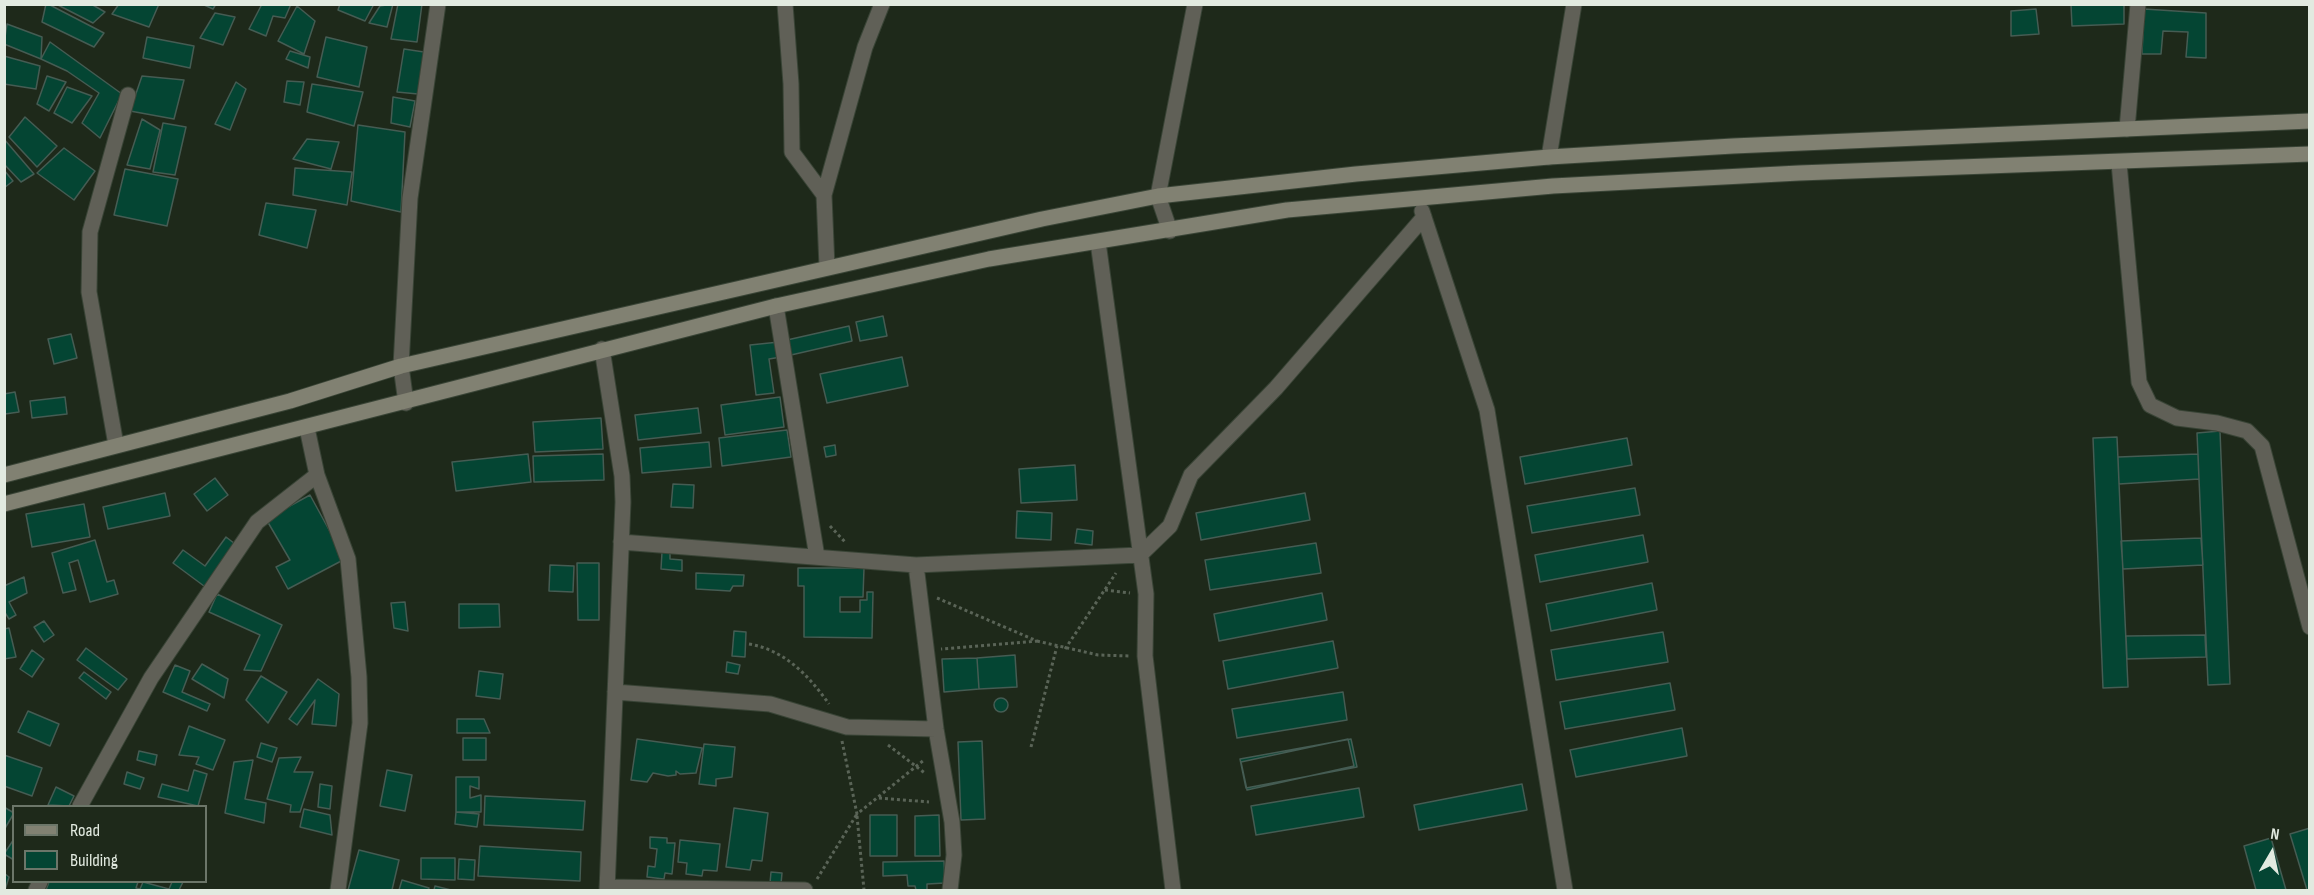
<!DOCTYPE html>
<html>
<head>
<meta charset="utf-8">
<style>
	body { margin:0 }
	#map { position:relative; width:2314px; height:895px; overflow:hidden; background:#1e291a; font-family:"Sofia Sans Condensed",sans-serif }
	canvas { display:block }
	.frame { position:absolute; inset:0; border:6px solid #e2eae0; pointer-events:none }
	.legend { position:absolute; left:12px; top:805px; width:195px; height:78px; box-sizing:border-box; background:#1e291a; border:2px solid #6c7669; margin:0; padding:8px 10px; list-style:none; font-size:18px; color:#e2eae0 }
	.legend li { display:flex; align-items:center; gap:12px; height:30px }
	.legend b { width:30px; border:2px solid #6c7669 }
	.north { position:absolute; left:2242px; top:823px; width:60px; height:60px; -webkit-text-stroke:4px #1e291a; paint-order:stroke; rotate:9deg; font-size:16px; font-weight:700; line-height:24px; text-align:center; color:#e2eae0 }
	.north::after { content:''; display:block; margin:auto; width:21px; height:27px; background:#e2eae0; clip-path:polygon(50% 0,100% 100%,50% 72%,0 100%) }
</style>
</head>
<body>
<div id="map">
<canvas width="2314" height="895"></canvas>
<div class="frame"></div>
<ul class="legend">
<li><b style="height:8px;background:#818172"></b>Road</li>
<li><b style="height:16px;background:#044533"></b>Building</li>
</ul>
<div class="north">N</div>
</div>
<script>
const g = document.querySelector('canvas').getContext('2d');
g.lineJoin = 'round';
function paint(path, color) { g.fillStyle = color; g.fill(path, 'evenodd'); }
function strokePath(path, color, width, dash) { g.strokeStyle = color; g.lineWidth = width; g.lineCap = dash ? 'butt' : 'round'; g.setLineDash(dash || []); g.stroke(path); }
const building = new Path2D(`
	M46,4H48L104,33L94,47L42,22Z
	M56,4H91L105,12L93,23Z
	M119,4H159L149,27L112,14Z
	M202,4H216L213,9Z
	M262,4H291L285,18L273,16L266,36L249,29Z
	M340,4H374L365,21L338,10Z
	M393,4L387,27L369,23L380,6Z
	M398,4H422L417,42L391,39Z
	M2124,4V24L2072,26L2071,5Z
	M297,6L315,21L304,54L278,41Z
	M2036,9L2039,34L2011,36V11Z
	M2144,9L2206,13V58L2186,57L2188,32L2163,31L2161,54H2142Z
	M215,13L235,17L223,45L200,38Z
	M7,24L42,37L41,59L4,44Z
	M147,37L194,46L190,68L143,58Z
	M326,37L367,47L359,87L317,77Z
	M50,42L122,94L100,138L82,123L99,93L67,71L41,59Z
	M404,49L424,52L418,94L397,92Z
	M290,51L310,57L308,68L286,59Z
	M4,56L40,66L36,89L4,84Z
	M47,76L66,82L49,111L37,104Z
	M142,76L184,80L174,119L130,111Z
	M287,81L304,82L300,105L284,102Z
	M236,82L246,89L230,130L215,124Z
	M312,84L363,92L354,126L307,112Z
	M67,87L92,96L72,123L54,113Z
	M393,97L415,101L410,127L391,123Z
	M25,117L57,146L37,167L9,137Z
	M142,119L160,130L150,169L127,165Z
	M163,123L186,127L175,175L153,172Z
	M358,125L405,132L401,212L351,201Z
	M4,139L34,174L21,182L4,164Z
	M307,139L339,142L331,169L293,159Z
	M64,148L95,171L74,200L37,173Z
	M295,168L352,172L347,205L293,195Z
	M125,169L178,179L167,226L114,215Z
	M4,170L13,181L4,188Z
	M266,203L316,210L307,248L259,235Z
	M883,316L887,336L860,341L856,322Z
	M849,326L852,341L791,355L787,340Z
	M71,334L77,358L54,364L48,339Z
	M779,342L781,357L769,359L774,393L756,395L750,345Z
	M902,357L908,386L827,403L820,374Z
	M15,392L19,412L5,414L4,394Z
	M65,397L67,414L32,418L30,401Z
	M780,397L784,427L725,435L721,405Z
	M698,408L701,433L638,440L635,415Z
	M601,418L603,449L535,452L533,422Z
	M787,430L791,457L722,466L719,438Z
	M2220,431L2230,684L2208,685L2197,433Z
	M2117,437L2128,687L2103,688L2093,438Z
	M1627,438L1632,465L1525,484L1520,457Z
	M709,442L711,467L642,473L640,448Z
	M835,445L836,455L826,457L824,447Z
	M528,454L531,482L456,491L452,462Z
	M603,454L604,480L534,482L533,456Z
	M2198,454L2199,479L2119,484L2118,457Z
	M1075,465L1077,500L1021,503L1019,469Z
	M215,478L228,495L207,511L194,494Z
	M673,484L694,485L693,508L671,507Z
	M1635,488L1640,515L1532,533L1527,506Z
	M165,493L170,516L108,529L103,507Z
	M1305,493L1310,520L1201,540L1196,513Z
	M310,495L345,559L288,589L276,567L290,560L266,519Z
	M84,504L90,537L32,547L26,514Z
	M1017,511L1052,513L1051,540L1016,538Z
	M1077,529L1093,531L1092,545L1075,543Z
	M1643,535L1648,562L1540,582L1535,555Z
	M226,537L239,547L208,589L173,563L183,550L205,566Z
	M2201,538L2203,565L2123,569L2121,541Z
	M95,540L107,582L114,580L118,594L90,602L78,560L69,563L76,590L63,593L52,553Z
	M1316,543L1321,573L1210,590L1205,560Z
	M662,552H670V559L682,560V571L661,569Z
	M577,563H599V620H578Z
	M550,565L574,566L573,592L549,591Z
	M798,568H864L863,597H840V612H860V600H867V592H873L872,638L804,637V586H798Z
	M696,573L744,575L743,586H733L730,591L696,589Z
	M24,577L27,593L9,602L16,615L9,619L4,611V586Z
	M1652,583L1657,610L1551,631L1546,604Z
	M1322,593L1327,620L1219,641L1214,614Z
	M217,594L282,625L261,671L244,670L260,635L209,612Z
	M405,602L408,631L394,628L391,603Z
	M459,604H499L500,627L459,628Z
	M44,621L54,635L44,642L34,627Z
	M9,628L16,657L4,659V629Z
	M734,631L746,632L745,657L732,656Z
	M1663,632L1668,662L1556,680L1551,650Z
	M2205,635L2206,657L2127,659L2126,636Z
	M1333,641L1338,668L1228,689L1223,661Z
	M86,648L127,679L118,690L77,660Z
	M32,650L44,659L32,677L20,669Z
	M1015,655L1017,687L979,689L977,658Z
	M977,658L979,689L944,692L942,659Z
	M727,662L740,665L738,674L726,672Z
	M202,664L228,679L224,698L192,679Z
	M175,665L190,671L182,692L210,704L207,711L163,692Z
	M479,671L503,674L500,699L476,696Z
	M84,672L111,692L106,699L79,678Z
	M261,676L287,692L268,723L246,700Z
	M318,679L339,694L336,726L312,724L315,700L297,725L289,719Z
	M1670,683L1675,710L1565,729L1560,702Z
	M1343,692L1347,720L1237,738L1232,709Z
	M994 705a7 7 0 1 1 14 0a7 7 0 1 1-14 0Z
	M28,711L59,724L50,746L18,732Z
	M457,719H484L490,733H457Z
	M189,726L225,740L213,770L196,764L199,757L179,755Z
	M1682,728L1687,756L1576,777L1570,750Z
	M463,738H486V760H463Z
	M637,739L702,748L696,773L680,774L676,771V775L668,776L653,773L647,782L631,780Z
	M1348,739L1354,766L1247,790L1241,762Z
	M1351,739L1357,767L1246,788L1240,759Z
	M982,741L985,819L961,820L958,742Z
	M261,743L277,748L272,762L257,757Z
	M704,744L735,747L732,777L716,779V786L699,784Z
	M139,751L157,755L155,765L137,760Z
	M4,755L42,768L32,796L4,786Z
	M301,757L294,772H313L300,812H290L291,805L267,799L279,758Z
	M253,760L245,799L266,803L264,823L225,813L234,762Z
	M194,770L207,774L198,806L158,797L162,784L188,791Z
	M387,770L412,775L405,811L380,806Z
	M127,772L144,778L140,789L124,784Z
	M456,777H479V789L470,786V798L481,795V812H456Z
	M320,784L332,786L330,809L318,807Z
	M1522,784L1527,810L1419,830L1414,805Z
	M56,787L74,796L69,806L48,805Z
	M1359,788L1364,817L1256,835L1251,806Z
	M485,796L585,801L583,830L484,825Z
	M4,807L14,813L4,830Z
	M734,808L768,813L762,861L752,860L750,870L726,867Z
	M304,809L330,815L332,835L300,827Z
	M456,812L479,814L477,827L455,824Z
	M870,815H897V856H870Z
	M939,815L940,856H915V816Z
	M2310,828V890H2307L2290,834Z
	M650,837L667,838V843H675L672,874L665,873L664,879L647,877L648,866L655,867L657,849L650,848Z
	M2271,838L2286,890H2256L2244,846Z
	M14,839V860L4,854Z
	M680,840L720,844L717,871L703,870L702,876L686,874L687,863L678,862Z
	M480,846L581,852L580,881L478,876Z
	M359,850L399,860L392,890H348Z
	M421,858H455V880L421,879Z
	M459,859L475,860L474,880L458,879Z
	M944,861L945,883L927,884V890H916L915,886H908L907,875L883,876V862Z
	M771,872L782,873L781,884L770,883Z
	M4,873L9,877L5,890H4Z
	M402,880L429,888L428,890H399Z
	M49,882H138L136,888L140,889L143,882L169,889L172,882H183L179,890H46Z
	M435,886L451,890H434Z`);
paint(building, '#044533');
strokePath(building, '#455c53', 1.5);
const minor = new Path2D(`
	M785,4L791,84L792,152L824,195
	M2127,129L2138,4
	M1549,157L1574,4
	M2119,163L2139,382L2150,405L2177,418L2217,423L2247,431L2262,446L2310,627
	M1422,211L1487,410L1565,890
	M1170,231L1158,196L1195,4
	M1098,242L1146,594L1145,656L1173,890
	M827,267L824,195L865,47L882,4
	M776,306L817,557
	M602,349L622,476L623,502L607,890
	M406,403L401,366L410,198L438,4
	M307,428L317,475L348,559L359,677L360,723L338,890
	M116,445L89,292L90,232L128,95
	M621,542L916,565L1140,555L1170,526L1191,475L1276,388L1424,217
	M916,565L936,729L952,822L954,855L950,890
	M615,692L770,704L847,727L936,729
	M80,806L151,678L257,522L317,475
	M607,887L805,890
	M36,890L40,882`);
const secondary = new Path2D(`
	M4,475L290,401L401,366L1042,219L1158,196L1356,174L1549,157L1733,146L2310,121
	M4,504L776,306L989,259L1287,210L1553,186L1799,173L2310,154`);
strokePath(minor, '#394436', 17);
strokePath(secondary, '#394436', 17);
strokePath(new Path2D(`
	M830,526L846,543
	M1105,590L1130,593
	M937,598L1037,641L941,649
	M1037,641L1098,655L1130,656
	M749,644C785,650 809,676 829,704
	M1065,649L1116,573
	M842,741L857,814L924,760
	M888,745L926,774
	M1031,747L1057,646
	M879,798L929,802
	M857,816L864,890
	M817,879L857,814`), '#5a6457', 3, [3, 3]);
strokePath(minor, '#606057', 15);
strokePath(secondary, '#818172', 15);
</script>
</body>
</html>
